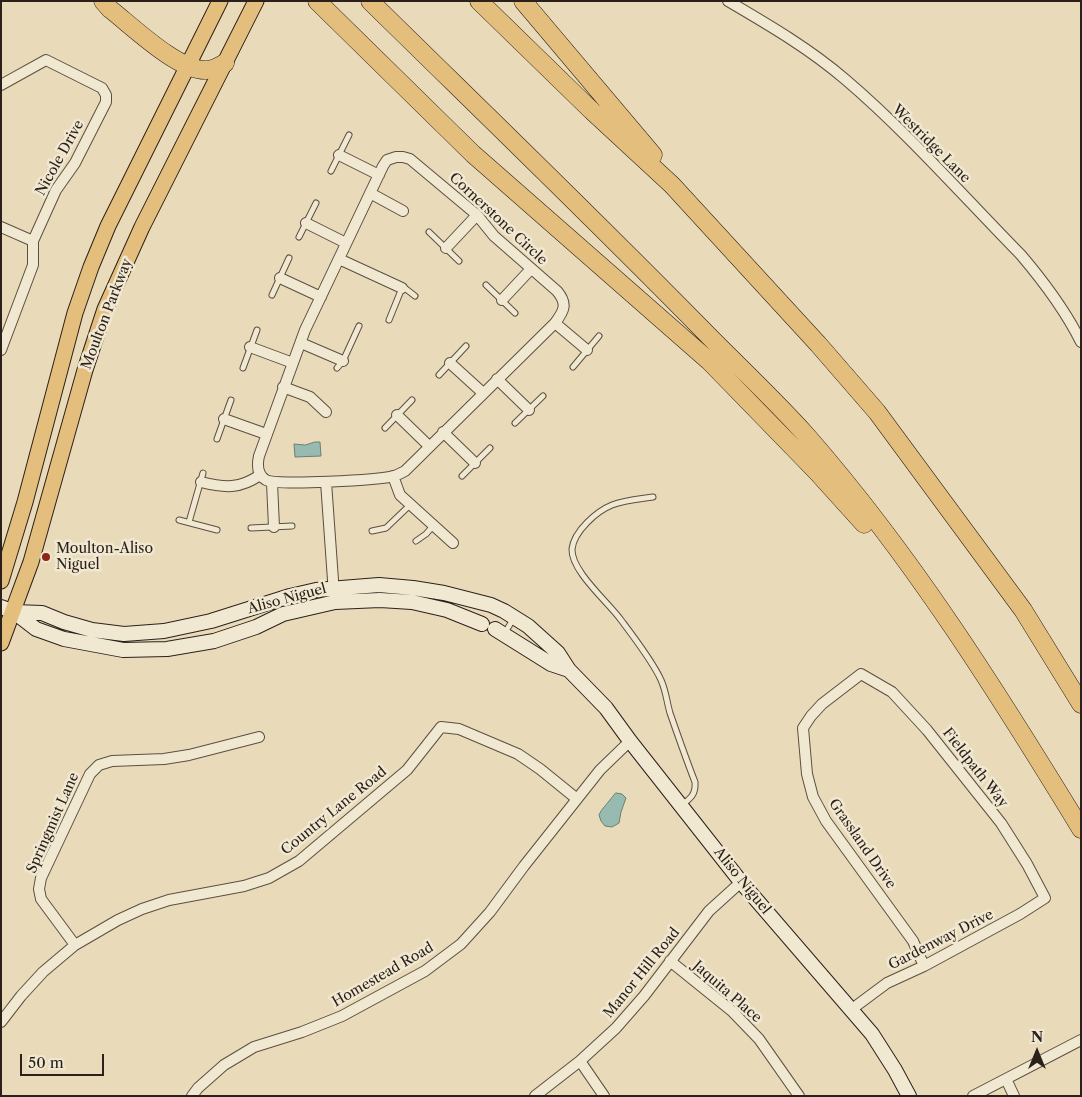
<!DOCTYPE html>
<html>
<head>
<meta charset="utf-8">
<style>
	body { margin:0 }
	#map { position:relative; width:1082px; height:1097px; overflow:hidden; background:#e9dbb9; font-family:"Libre Caslon Text",serif }
	canvas { display:block }
	.frame { position:absolute; inset:0; border:2px solid #2c201b; pointer-events:none }
	.north { position:absolute; left:1012px; top:1027px; width:50px; height:50px; -webkit-text-stroke:4px #f1e8d2; paint-order:stroke; rotate:0deg; font-size:14px; font-weight:700; line-height:20px; text-align:center; color:#2c201b }
	.north::after { content:''; display:block; margin:auto; width:18px; height:22px; background:#2c201b; clip-path:polygon(50% 0,100% 100%,50% 72%,0 100%) }
	.scale { position:absolute; left:20px; top:1054px; width:84px; height:22px; box-sizing:border-box; border:2px solid #2c201b; border-top:0; padding-left:6px; font-size:15px; line-height:18px; white-space:nowrap; color:#2c201b; -webkit-text-stroke:4px #f1e8d2; paint-order:stroke }
</style>
</head>
<body>
<div id="map">
<canvas width="1082" height="1097"></canvas>
<div class="frame"></div>
<div class="north">N</div>
<div class="scale">50 m</div>
</div>
<script>
const g = document.querySelector('canvas').getContext('2d');
g.lineJoin = 'round';
function paint(path, color) { g.fillStyle = color; g.fill(path, 'evenodd'); }
function strokePath(path, color, width, dash) { g.strokeStyle = color; g.lineWidth = width; g.lineCap = dash ? 'butt' : 'round'; g.setLineDash(dash || []); g.stroke(path); }
function write(font, color, halo, rows, align = 'center') {
  g.font = font + ' "Libre Caslon Text",serif'; g.lineWidth = 5; g.setLineDash([]); g.textBaseline = 'middle'; g.strokeStyle = halo; g.fillStyle = color; for (const [text, x, y, turn = 0] of rows) {
    g.save(); g.translate(x, y); g.rotate((+turn || 0) * Math.PI / 180); g.textAlign = isNaN(turn) ? turn : align; if (halo) g.strokeText(text, 0, 0); g.fillText(text, 0, 0); g.restore();
  }
}
const water = new Path2D(`
	M315,442H320L321,456L295,457L294,444L305,445Z
	M616,793L622,794L626,798L621,812L619,823L612,827L605,826L601,821L599,815L601,811Z`);
paint(water, '#97bbb1');
strokePath(water, '#6c7d75', 1);
const lane = new Path2D(`
	M331,171L349,135
	M429,232L459,261
	M299,237L316,203
	M486,285L515,313
	M272,295L289,258
	M389,320L402,288L406,289L415,296
	M573,367L599,336
	M243,368L257,330
	M337,368L343,361L359,326
	M439,375L466,346
	M515,423L543,396
	M385,428L412,400
	M217,439L231,400
	M462,476L490,448
	M653,497C640,499 625,500 612,505C597,511 574,531 572,549C571,571 608,602 621,620C633,636 653,662 661,680C666,691 667,703 670,713C678,736 686,759 695,782C696,794 691,798 682,805
	M179,520L217,530
	M189,522L203,473
	M251,528L292,526
	M372,531L386,528L410,505
	M416,541L426,534L433,526
	M504,634L514,618`);
const street = new Path2D(`
	M728,1C769,25 810,49 846,80C907,132 964,197 1021,255C1044,282 1065,310 1081,342
	M1,85L46,60L102,88L106,95V102L75,163L56,190L33,241V265L1,350
	M339,155L379,175
	M396,157H403L410,159L477,215L494,236L557,291C568,304 564,311 555,323L405,471C401,473 398,475 394,476C380,480 275,486 266,480C257,475 257,465 259,456L305,330L383,166L387,160Z
	M370,193L403,211
	M306,223L346,243
	M1,227L33,241
	M446,248L477,215
	M339,259L402,288
	M280,278L321,297
	M502,300L531,269
	M555,323L587,350
	M301,343L343,361
	M250,347L293,363
	M450,363L483,393
	M497,379L529,410
	M283,387L310,397L326,412
	M397,415L429,446
	M224,419L266,434
	M443,432L475,463
	M393,476L400,495L453,543
	M201,482C225,488 240,489 260,475
	M326,482L334,594
	M272,483L274,527
	M75,945L41,899L39,889L41,878L90,774L99,765L112,761L164,759L189,755L259,737
	M670,961L732,1011L759,1039L799,1096
	M852,1009L887,983L924,966L1020,914L1045,898L1027,864L1001,823L927,730L892,692L861,674L822,704L811,716L803,728L807,774L813,797L826,821L913,941L924,966
	M1,1022L21,996L43,972L75,945L118,920L142,909L169,900L244,886L269,878L299,861L407,770L441,727L459,729L518,754L540,769L577,799
	M580,1061L604,1096
	M1006,1079L1014,1096
	M192,1096L198,1088L224,1065L254,1047L302,1032L342,1016L425,971L461,944L490,912L524,866L600,770L630,741
	M535,1096L580,1061L616,1028L644,996L709,911L741,882
	M973,1096L1081,1040`);
const secondary = new Path2D(`
	M1,607L14,612L36,629L64,639L123,650L167,649L214,641L256,627L283,614L335,602L380,600L412,602L447,610L482,624
	M14,612L42,613L64,622L92,630L124,634L164,631L211,621L290,596L316,590L379,585L413,588L444,593L491,605L504,611L528,626L558,653L569,670L606,708L630,741L741,882L872,1034L895,1070L909,1096
	M495,629L551,664L569,670`);
const primary = new Path2D(`
	M1,581L25,502L75,313L91,267L108,226L220,1
	M1,643L31,562L85,370L105,309L142,227L256,1`);
const highway = new Path2D(`
	M103,1L110,9C132,26 179,72 207,70C213,70 220,66 225,63
	M317,1L473,154L709,361L817,472L864,524
	M370,1C480,109 591,216 699,326C735,363 773,398 807,436C912,556 998,693 1081,829
	M479,1L592,111L672,185L818,344L877,412L1023,610L1081,704
	M523,1L653,155`);
strokePath(lane, '#5b4f42', 7);
strokePath(street, '#5b4f42', 12);
strokePath(secondary, '#2c201b', 16);
strokePath(primary, '#2c201b', 17);
strokePath(highway, '#2c201b', 19);
strokePath(lane, '#f1e8d2', 5);
strokePath(street, '#f1e8d2', 10);
strokePath(secondary, '#f1e8d2', 14);
strokePath(primary, '#e4be7c', 15);
strokePath(highway, '#e4be7c', 18);
for (const [x, y, r, color] of [
	[46,557,5,"#8f2418"]
]) { const dot = new Path2D(); dot.arc(x, y, r, 0, 2 * Math.PI); g.fillStyle = color; g.fill(dot); strokePath(dot, '#f1e8d2', 2); }
write('14px', '#2c201b', '#f1e8d2', [
	["Westridge Lane",931,144,45],
	["Nicole Drive",60,158,-61],
	["Cornerstone Circle",498,219,43],
	["Moulton Parkway",107,314,-69],
	["Aliso Niguel",287,599,-15],
	["Fieldpath Way",975,768,52],
	["Country Lane Road",334,811,-39],
	["Springmist Lane",53,823,-66],
	["Grassland Drive",862,844,55],
	["Aliso Niguel",742,881,51],
	["Gardenway Drive",941,940,-27],
	["Manor Hill Road",642,973,-51],
	["Homestead Road",383,975,-30],
	["Jaquita Place",727,992,41]
]);
write('14px', '#2c201b', '#f1e8d2', [
	["Moulton-Aliso",56,549],
	["Niguel",56,565]
], 'left');
</script>
</body>
</html>
